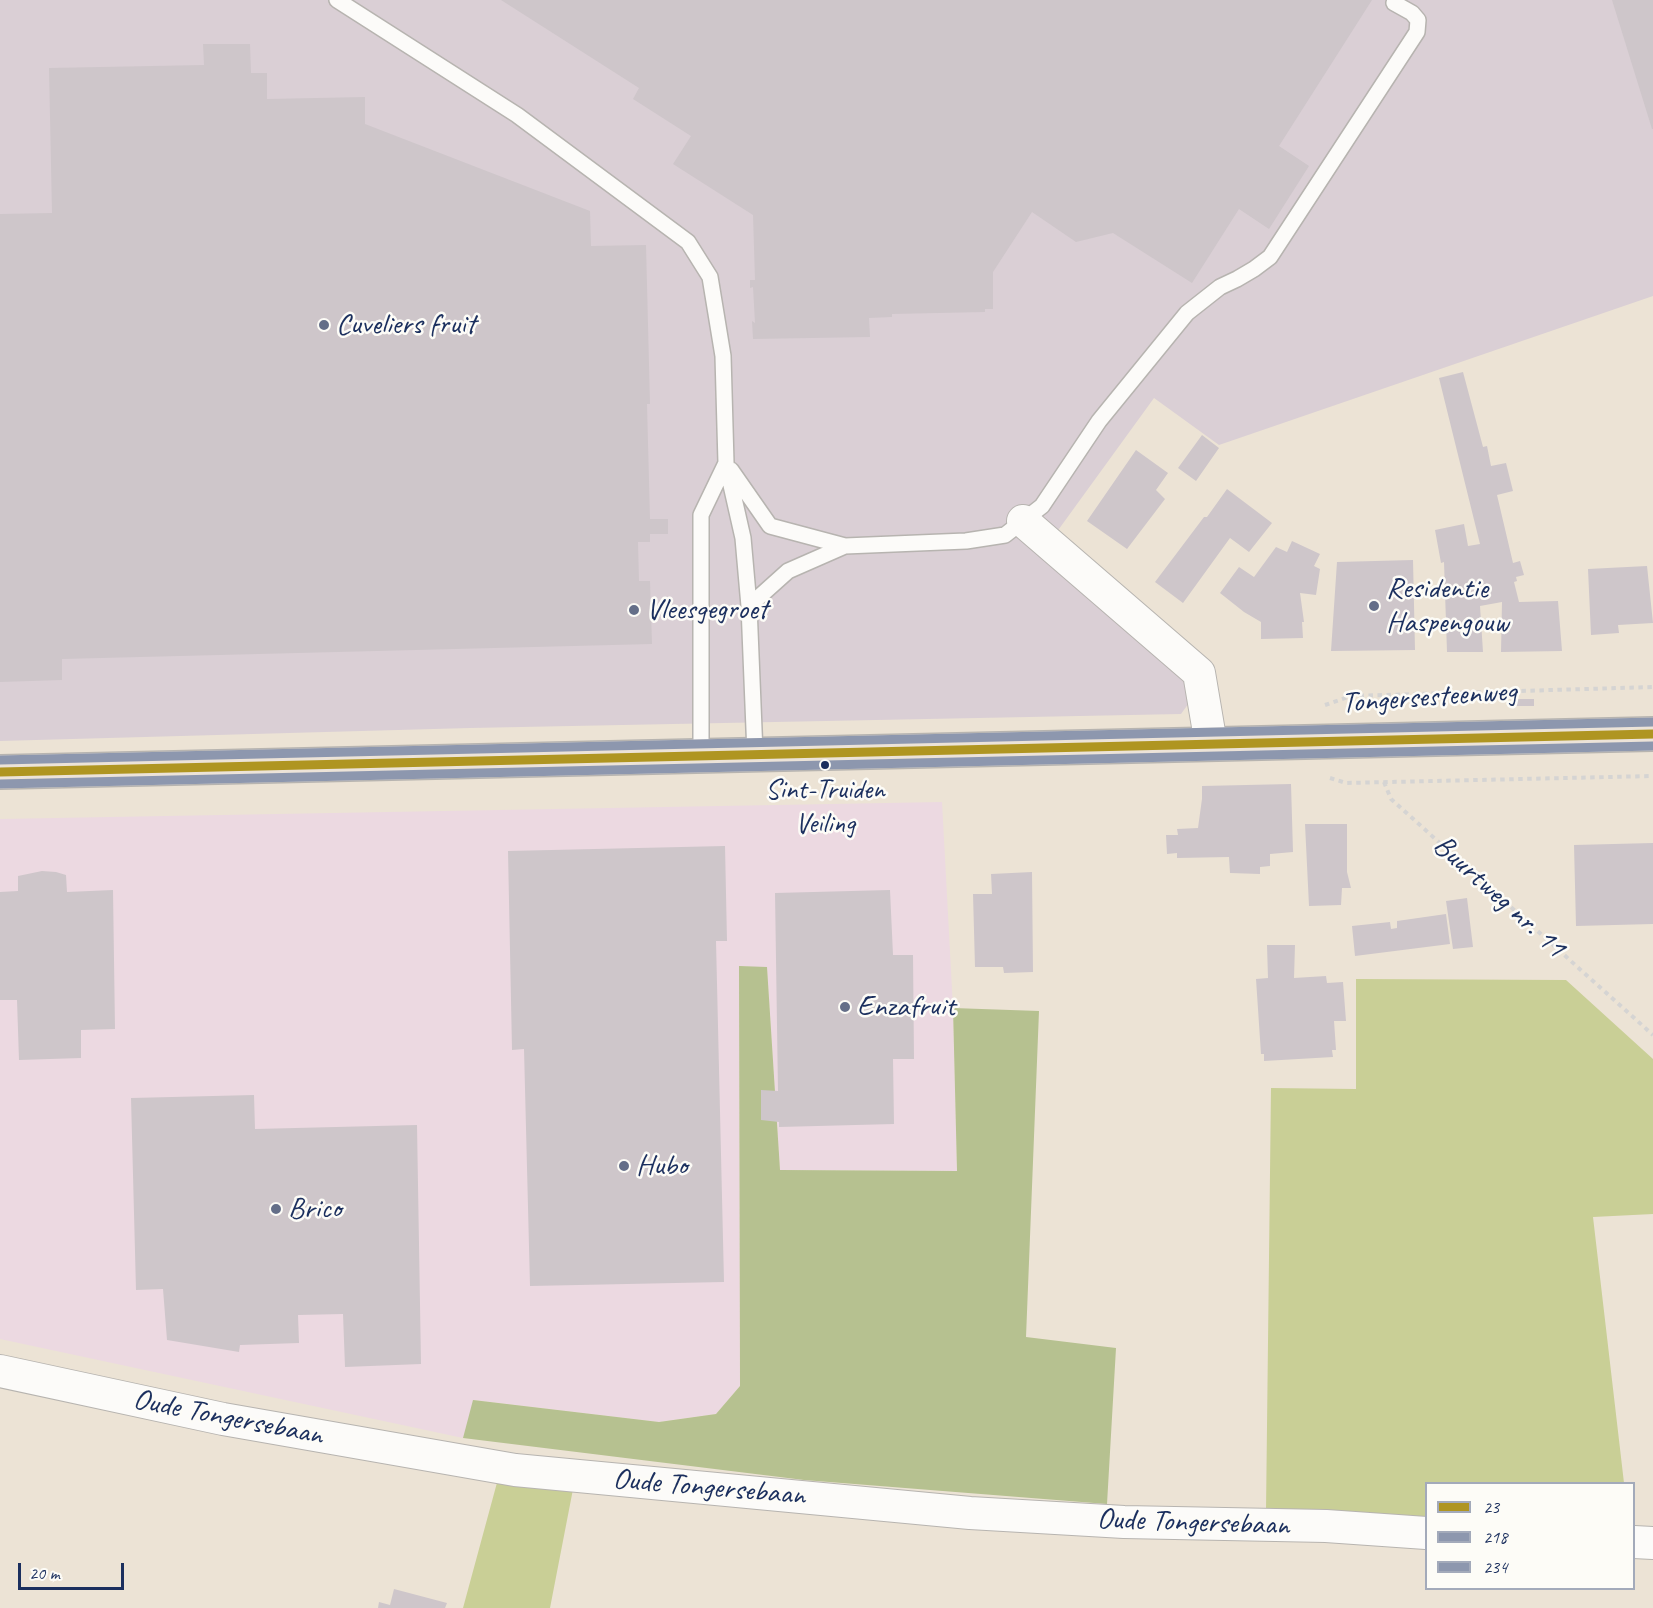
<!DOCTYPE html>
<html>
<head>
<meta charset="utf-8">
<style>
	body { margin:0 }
	#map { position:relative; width:1653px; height:1608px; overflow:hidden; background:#ece3d5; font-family:Caveat,sans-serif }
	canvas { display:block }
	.legend { position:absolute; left:1425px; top:1482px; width:210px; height:108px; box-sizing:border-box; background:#fdfcf7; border:2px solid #a3aaba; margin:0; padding:8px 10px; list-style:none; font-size:18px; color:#1b2f5e }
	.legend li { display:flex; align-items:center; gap:12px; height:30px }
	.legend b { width:30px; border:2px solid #a3aaba }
	.scale { position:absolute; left:18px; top:1563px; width:106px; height:27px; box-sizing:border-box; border:3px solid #1b2f5e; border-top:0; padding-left:8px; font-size:18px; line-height:21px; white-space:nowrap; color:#1b2f5e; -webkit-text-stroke:4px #fdfcf7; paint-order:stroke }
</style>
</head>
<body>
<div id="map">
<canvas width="1653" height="1608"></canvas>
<ul class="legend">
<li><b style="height:8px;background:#af9521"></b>23</li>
<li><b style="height:8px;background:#8d97ae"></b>218</li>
<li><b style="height:8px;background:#8d97ae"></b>234</li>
</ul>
<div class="scale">20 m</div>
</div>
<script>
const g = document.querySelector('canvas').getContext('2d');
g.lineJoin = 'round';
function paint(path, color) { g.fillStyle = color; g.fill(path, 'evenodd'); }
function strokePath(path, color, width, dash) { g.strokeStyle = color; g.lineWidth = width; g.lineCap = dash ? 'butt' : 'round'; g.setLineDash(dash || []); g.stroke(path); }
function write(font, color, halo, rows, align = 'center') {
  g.font = font + ' Caveat,sans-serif'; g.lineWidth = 5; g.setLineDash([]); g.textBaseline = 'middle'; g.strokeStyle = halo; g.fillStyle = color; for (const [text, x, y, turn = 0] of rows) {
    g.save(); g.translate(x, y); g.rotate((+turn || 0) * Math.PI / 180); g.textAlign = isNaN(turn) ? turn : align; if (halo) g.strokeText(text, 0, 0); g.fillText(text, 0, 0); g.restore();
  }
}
paint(new Path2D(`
	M942,802L953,1008L957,1171L780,1170L767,968L739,966L740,1386L716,1414L658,1422L474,1400L463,1438L0,1339V819Z`), '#ecd9e1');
paint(new Path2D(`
	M0,0H1653V296L1219,445L1154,398L1043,551L1189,681L1191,700L1181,714L470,728L0,741Z`), '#dacfd5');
paint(new Path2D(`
	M1356,979L1566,980L1653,1059V1214L1593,1217L1624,1483L1426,1484V1518L1266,1511L1271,1088L1356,1089Z
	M498,1479L574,1484L550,1608H463Z`), '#c9cf96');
paint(new Path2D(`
	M739,966L767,967L780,1170L957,1171L953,1008L1039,1011L1026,1337L1116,1348L1107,1504L804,1480L463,1438L473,1400L659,1422L716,1414L740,1386Z`), '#b6c190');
paint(new Path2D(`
	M501,0H1372L1279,146L1309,166L1269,229L1239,209L1192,283L1113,233L1076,242L1032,212L993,272V309H985V312L892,314V317L869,318L870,337L753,339L752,321L755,323L753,287L750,288V280H755L753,215L673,164L691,136L633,99L639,88Z
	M1612,0H1653V129H1652Z
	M203,44H250L251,73H267V99L365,97V124L590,211L591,246L646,245L650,404H647L650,519H668V534H650V542H638L639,581H650L652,644L62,659V680L0,682V214L52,213L49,68L204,65Z
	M1463,372L1483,447L1487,446L1491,466L1506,463L1513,491L1497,495L1513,563L1520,561L1524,575L1516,577L1517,581L1514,582L1519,602L1558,601L1562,651L1501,652L1502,602L1480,606L1483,652H1447L1444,562L1441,563L1435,530L1464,524L1468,546L1480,544L1439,378Z
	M1202,435L1219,448L1196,481L1178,468Z
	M1136,450L1168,473L1156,490L1165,499L1127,549L1087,521Z
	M1227,489L1272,523L1249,552L1230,538L1183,603L1155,582L1204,517H1207Z
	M1292,541L1320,554L1314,566L1320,569L1316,595L1300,593L1304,622H1302L1303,638L1261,639V622L1244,612L1220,593L1239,567L1254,577L1276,547L1287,552Z
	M1413,560L1415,650L1331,651L1337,562Z
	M1647,566L1653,623L1618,625L1619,633L1591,635L1588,569Z
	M1514,699H1534V706H1514Z
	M1291,784L1293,852L1270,854V866L1260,867V874L1230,873L1229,857L1177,858V853L1167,854L1166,835H1178L1177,829L1198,828L1202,799V786Z
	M1305,824H1347V872L1351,888H1342L1341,905L1309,906Z
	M1653,843V924L1576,926L1574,845Z
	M725,846L727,941H716L724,1282L530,1286L524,1049L512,1050L508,851Z
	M42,871L56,872L66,875L67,892L113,890L115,1029L81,1030V1058L19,1060L17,1000H0V892L18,891V876Z
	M1032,872L1033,972L1004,973L1003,967H975L973,894H992L991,874Z
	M890,890L893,955H913L914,1059H893L894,1124L779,1127V1122L761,1120V1090L778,1091L775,893Z
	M1467,898L1473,947L1453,949L1446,901Z
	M1446,914L1450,944L1355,956L1352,926L1390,922L1391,929L1397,928V921Z
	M1267,945H1295L1294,978L1326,976L1327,983L1343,982L1346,1021H1334L1336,1050H1332L1333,1057L1264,1061V1054H1261L1256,979L1268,978Z
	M254,1095L255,1129L417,1125L421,1364L345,1367L343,1314L298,1315L299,1343L240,1345L239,1352L167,1340L163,1289L136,1290L131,1098Z
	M394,1589L447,1603L445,1608H378L379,1602L390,1605Z`), '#cec6ca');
const service = new Path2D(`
	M337,0L517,115L688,242L710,277L723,356L726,463L743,538L749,606L755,754
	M731,470L770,526L845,546
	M749,606L788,571L845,546L966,541L1005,535L1042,506L1099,421L1187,313L1220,287L1237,279L1254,269L1270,257L1417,32L1418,20L1412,13L1394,3L1396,0
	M701,755V515L726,463`);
const minor = new Path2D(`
	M1023,521L1199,673L1211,744
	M0,1371L223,1419L515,1470L970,1513L1124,1522L1326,1526L1426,1533
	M1634,1542L1653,1543`);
const primary = new Path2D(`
	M0,772L1653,734`);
strokePath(service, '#b7b4b0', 18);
strokePath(minor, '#b7b4b0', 34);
strokePath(primary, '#b7b4b0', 36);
strokePath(new Path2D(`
	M1325,705L1351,696L1653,687
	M1330,778L1346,783L1653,776
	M1384,782L1391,799L1653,1035`), '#d5d4d3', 4, [4.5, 4.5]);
strokePath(service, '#fcfbf9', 15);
strokePath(minor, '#fcfbf9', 32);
strokePath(primary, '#ece3d8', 33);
strokePath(new Path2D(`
	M0,772L1653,734`), '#af9521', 9);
strokePath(new Path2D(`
	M0,784L1653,746`), '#8d97ae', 9);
strokePath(new Path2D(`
	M0,760L1653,722`), '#8d97ae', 9);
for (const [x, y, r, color] of [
	[324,325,6,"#646e88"],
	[1374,606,6,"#646e88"],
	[634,610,6,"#646e88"],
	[825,765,5,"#1b2f5e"],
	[845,1007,6,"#646e88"],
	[624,1166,6,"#646e88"],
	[276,1209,6,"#646e88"]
]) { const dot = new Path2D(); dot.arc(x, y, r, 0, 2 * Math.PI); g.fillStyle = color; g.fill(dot); strokePath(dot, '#fdfcf7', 2); }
write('28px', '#1b2f5e', '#fdfcf7', [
	["Sint-Truiden",825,791],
	["Veiling",825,825]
]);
write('30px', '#1b2f5e', '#fdfcf7', [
	["Cuveliers fruit",336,325],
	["Residentie",1386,589],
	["Haspengouw",1386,623],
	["Vleesgegroet",646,610],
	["Enzafruit",857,1007],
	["Hubo",636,1166],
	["Brico",288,1209]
], 'left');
write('30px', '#1b2f5e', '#fdfcf7', [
	["Tongersesteenweg",1429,698,-4],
	["Buurtweg nr. 11",1499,897,42],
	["Oude Tongersebaan",228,1418,11],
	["Oude Tongersebaan",709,1488,5],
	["Oude Tongersebaan",1193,1523,2]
]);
</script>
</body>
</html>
